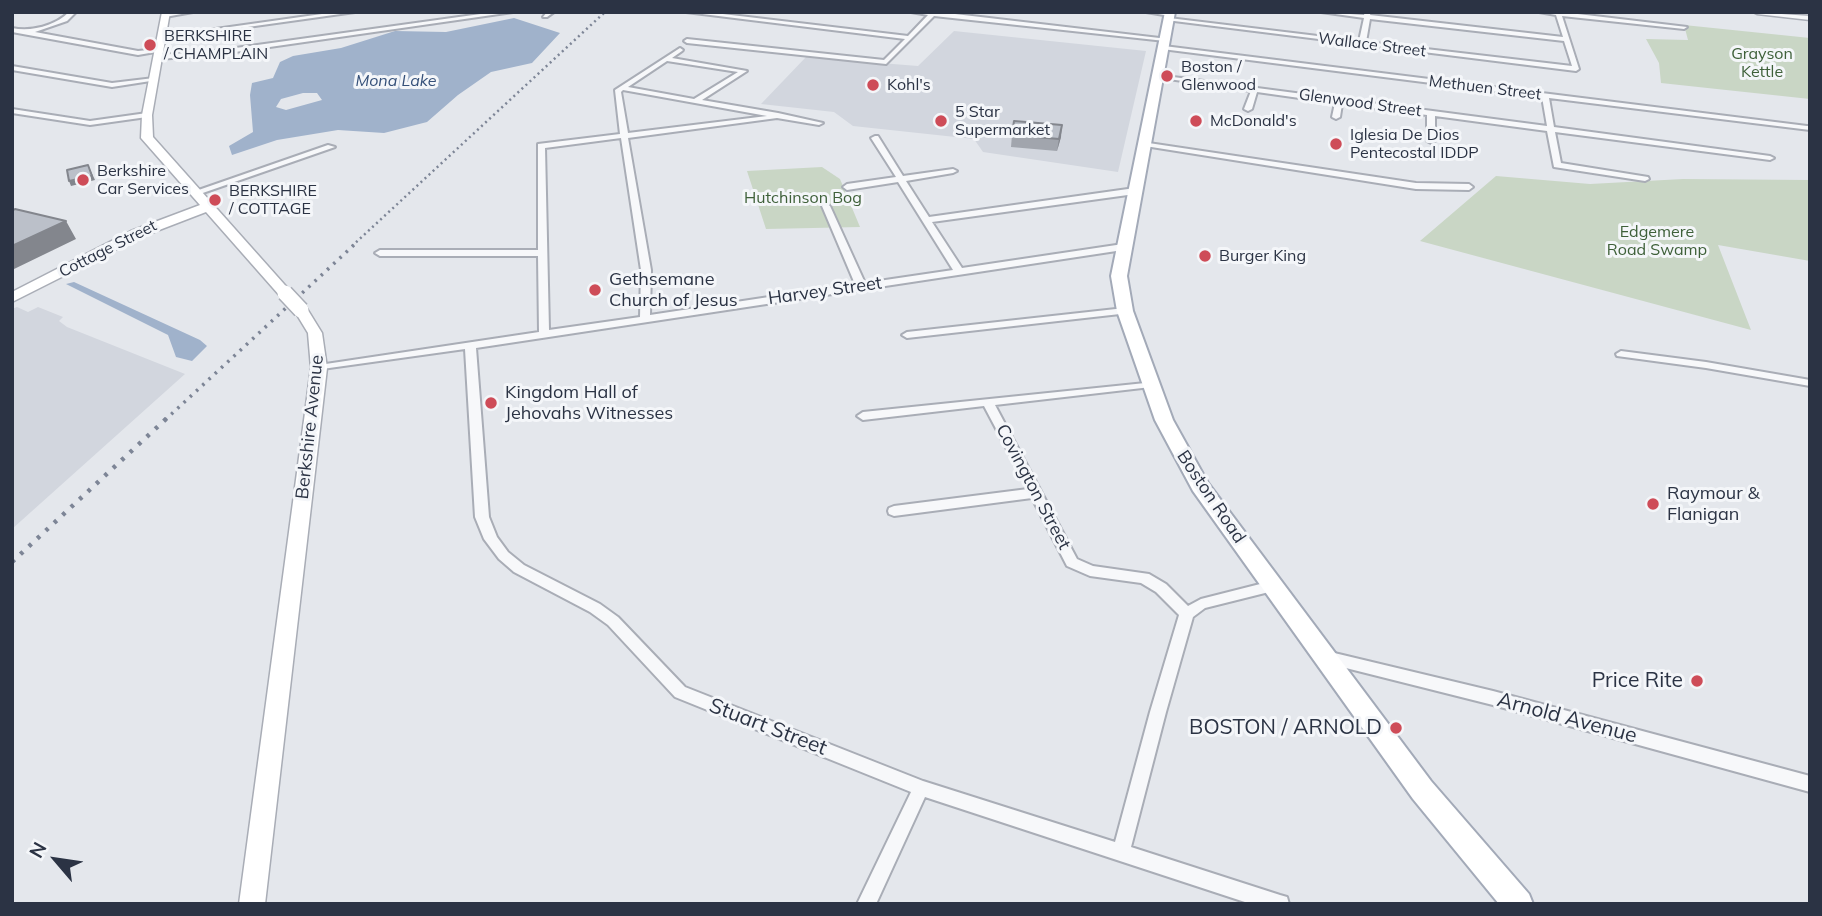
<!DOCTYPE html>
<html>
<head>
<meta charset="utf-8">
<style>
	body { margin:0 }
	#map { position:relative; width:1822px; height:916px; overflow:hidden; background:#e4e7ec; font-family:Mulish,sans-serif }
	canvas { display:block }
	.frame { position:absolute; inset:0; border:14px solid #2b3344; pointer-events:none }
	.north { position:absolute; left:21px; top:825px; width:70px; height:70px; -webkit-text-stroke:5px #f4f6f9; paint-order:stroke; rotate:299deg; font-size:19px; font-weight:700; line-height:28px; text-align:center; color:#2b3344 }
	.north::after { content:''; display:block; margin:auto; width:24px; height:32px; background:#2b3344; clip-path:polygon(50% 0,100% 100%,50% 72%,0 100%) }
</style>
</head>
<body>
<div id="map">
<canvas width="1822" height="916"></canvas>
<div class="frame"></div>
<div class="north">N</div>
</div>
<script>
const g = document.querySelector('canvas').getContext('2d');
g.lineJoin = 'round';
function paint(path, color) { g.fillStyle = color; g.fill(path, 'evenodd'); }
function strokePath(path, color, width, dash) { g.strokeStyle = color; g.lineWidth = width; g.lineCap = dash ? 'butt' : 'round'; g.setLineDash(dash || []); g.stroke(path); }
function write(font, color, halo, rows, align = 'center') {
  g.font = font + ' Mulish,sans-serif'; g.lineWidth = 6; g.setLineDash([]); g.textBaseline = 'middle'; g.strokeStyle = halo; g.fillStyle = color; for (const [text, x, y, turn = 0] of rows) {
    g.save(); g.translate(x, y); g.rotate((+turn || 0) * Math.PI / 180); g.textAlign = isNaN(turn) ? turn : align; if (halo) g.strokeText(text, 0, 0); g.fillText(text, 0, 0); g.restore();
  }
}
paint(new Path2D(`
	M954,31L1146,51L1118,172L983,152L974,139L853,126L834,112L761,104L806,57L918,66Z
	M17,307L28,312L38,307L63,317L59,321L67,327L185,374L12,529V309Z`), '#d2d6de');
paint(new Path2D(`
	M1684,25L1810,38V99L1661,83L1659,63L1646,39L1688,40Z
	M822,167L840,179L860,227L766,229L747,171Z
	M1496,176L1590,184L1683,179L1810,180V261L1718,245L1751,330L1420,241Z`), '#c9d6c5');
paint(new Path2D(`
	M514,18L560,33L532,63L491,72L458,95L427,122L384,133L338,130L277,140L232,155L229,146L253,132L250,95L252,83L273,78L280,62L293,56L341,48L395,31L446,32ZM303,93H317L322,100L286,110L276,107L281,99Z
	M74,282L200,340L207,346L192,361L176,357L168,335L66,284Z`), '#a0b2cb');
const minor = new Path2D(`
	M69,12H76L67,21L35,32L138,51L158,49L161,51L138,55L12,32V28C31,32 55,26 69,12Z
	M173,12H193L165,17L162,15Z
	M336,12H355L162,39L159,37Z
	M495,12H513L214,55L158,59L155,57L158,55L214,51Z
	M547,12H554L547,17H543Z
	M686,12H706L908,36L928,15L911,12H938L1168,39L1165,41L934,16L886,64L687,43L684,41L687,39L884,60L905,39Z
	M1146,12H1170L1173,14L1170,16Z
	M1321,12L1364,15L1365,12H1371L1370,15L1563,37L1556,15L1539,12H1561L1687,27L1684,29L1562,16L1579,69L1576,71L1166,20L1169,18L1359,41L1364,18ZM1370,19L1564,41L1572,66L1366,42Z
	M1164,46L1807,126H1810V130L1549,98L1554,127L1770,156L1774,158L1770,160L1555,132L1561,163L1648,177L1649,179L1645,181L1554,167L1547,131L1435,116V141L1431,143L1427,141V115L1342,104L1340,117L1336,119L1332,117L1335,103L1257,92L1252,109L1248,111L1244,109L1251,91L1155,77L1158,75L1547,126L1542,97L1162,49L1161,48Z
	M680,48L683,50L682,51L672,58L747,71L702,100L778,113L823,123L819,125L777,118L628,138L651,270L650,315L855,284L822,206L826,203L830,206L865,283L953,270L898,182L847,190L843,187L847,184L896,177L871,138L875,136H878L903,176L953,169L957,171L953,173L906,181L929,217L1135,188L1139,191L1135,194L932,222L962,268L1123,244L1128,247L1123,250L476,348L489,517L497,537L508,552L524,565L600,604L618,617L685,687L923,781L1115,842L1150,712L1179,615L1156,592L1141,583L1090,576L1067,566L1032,498L894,516L889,514L888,511L889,508L894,506L1028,489L984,406L863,420L857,416L863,412L1155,382L1157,384L1155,386L1151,387L995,405L1077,559L1093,566L1149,574L1166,584L1188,606L1201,599L1272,581L1277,582L1279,586L1277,590L1205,608L1193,617L1166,712L1131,847L1280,895L1287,897L1289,904H1251L925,797L876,904H857L911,792L675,697L608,625L590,612L514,572L499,559L484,539L475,517L465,349L315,370L314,368L319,365L539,332L538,256H380L375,253L380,250H538V144L620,134L615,90ZM667,61L738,72L694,99L628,87ZM623,90L767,116L628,133L621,92ZM621,138L641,270L640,317L549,330L545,148Z
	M12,66L112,83L154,78L157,80L112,87L12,70Z
	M12,109L90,121L147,113L151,115L147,117L90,125L12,113Z
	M1142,142L1416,183L1469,184L1473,187L1469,190L1416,189L1145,146H1142Z
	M328,145L335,147L197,195L190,193Z
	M1125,308L1130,311L1129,313L907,338L902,335L907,332Z
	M1621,351L1706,362L1810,380V386L1706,368L1617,356L1616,354Z
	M1326,651L1493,691L1810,776V792L1493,705L1326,663L1321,661L1318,657L1321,653Z`);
const tertiary = new Path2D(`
	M1753,12L1810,16V20L1757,14Z`);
const secondary = new Path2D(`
	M162,12H170L152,115L153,137L292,293L290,296H280L206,212L141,237L12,302V292L131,231L200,205L141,138L142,115Z
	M301,306L306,307L322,333L327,368L265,904H239L311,368L308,333L294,310Z`);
const primary = new Path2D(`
	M1165,12H1175L1127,276L1133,311L1173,420L1208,483L1431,781L1529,894L1533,904H1499L1413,799L1193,491L1155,420L1117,311L1111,276Z`);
strokePath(minor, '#a9adb6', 4);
strokePath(tertiary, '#a9adb6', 3);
strokePath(secondary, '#a9adb6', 3);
strokePath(primary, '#a3aab8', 4);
paint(minor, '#f7f8fa');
paint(tertiary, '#f7f8fa');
paint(secondary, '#fff');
paint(primary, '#fff');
strokePath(new Path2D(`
	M352,246L605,12`), '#7d8596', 2.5, [2, 3.5]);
strokePath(new Path2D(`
	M165,420L354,245`), '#7d8596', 3.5, [2.5, 6]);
strokePath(new Path2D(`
	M12,562L167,418`), '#7d8596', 4.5, [3.5, 8]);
const secondaryBridge = new Path2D(`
	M285,293L301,310`);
strokePath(secondaryBridge, '#a9adb6', 18, []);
strokePath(secondaryBridge, '#fff', 15);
paint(new Path2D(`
	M1012,135L1061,137L1057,151L1011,147Z`), '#a1a5ad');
paint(new Path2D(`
	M1062,125L1061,137L1057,151L1059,139Z
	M88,165L95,180L71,186L69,181Z
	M66,221L76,239L12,270V246Z`), '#83868d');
const building = new Path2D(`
	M1014,121L1062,125L1059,139L1012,135Z
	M88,165L92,176L69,181L67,170Z
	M15,209L66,221L12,246V211Z`);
paint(building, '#bbc0c9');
strokePath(building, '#83868d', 2);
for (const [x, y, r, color] of [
	[150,45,7,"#ce4c58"],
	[1167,76,7,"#ce4c58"],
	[873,85,7,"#ce4c58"],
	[941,121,7,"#ce4c58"],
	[1196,121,7,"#ce4c58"],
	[1336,144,7,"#ce4c58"],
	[83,180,7,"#ce4c58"],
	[215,200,7,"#ce4c58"],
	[1205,256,7,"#ce4c58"],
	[595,290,7,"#ce4c58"],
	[491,403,7,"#ce4c58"],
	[1653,504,7,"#ce4c58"],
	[1697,681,7,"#ce4c58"],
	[1396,728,7,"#ce4c58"]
]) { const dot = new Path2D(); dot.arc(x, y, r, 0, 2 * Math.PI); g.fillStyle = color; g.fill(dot); strokePath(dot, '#f4f6f9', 2.5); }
write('16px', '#2b3344', '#f4f6f9', [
	["BERKSHIRE",164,36],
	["/ CHAMPLAIN",164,54],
	["Boston /",1181,67],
	["Glenwood",1181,85],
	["Kohl's",887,85],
	["5 Star",955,112],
	["Supermarket",955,130],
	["McDonald's",1210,121],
	["Iglesia De Dios",1350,135],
	["Pentecostal IDDP",1350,153],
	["Berkshire",97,171],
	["Car Services",97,189],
	["BERKSHIRE",229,191],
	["/ COTTAGE",229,209],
	["Burger King",1219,256]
], 'left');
write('16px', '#2b3344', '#f4f6f9', [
	["Wallace Street",1372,45,7],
	["Methuen Street",1485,88,7],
	["Glenwood Street",1360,103,8],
	["Cottage Street",108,249,-27]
]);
write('16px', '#3e6039', '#f4f6f9', [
	["Grayson",1762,54],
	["Kettle",1762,72],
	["Hutchinson Bog",803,198],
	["Edgemere",1657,232],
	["Road Swamp",1657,250]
]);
write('italic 16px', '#355079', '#f4f6f9', [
	["Mona Lake",396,81]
]);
write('18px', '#2b3344', '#f4f6f9', [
	["Gethsemane",609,280],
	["Church of Jesus",609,301],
	["Kingdom Hall of",505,393],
	["Jehovahs Witnesses",505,414],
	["Raymour &",1667,494],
	["Flanigan",1667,515]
], 'left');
write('18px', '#2b3344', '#f4f6f9', [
	["Harvey Street",825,291,-8],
	["Berkshire Avenue",310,427,-84],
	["Covington Street",1033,487,62],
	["Boston Road",1211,497,56]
]);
write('21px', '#2b3344', '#f4f6f9', [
	["Price Rite",1683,681],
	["BOSTON / ARNOLD",1382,728]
], 'right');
write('21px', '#2b3344', '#f4f6f9', [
	["Arnold Avenue",1567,718,15],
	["Stuart Street",768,727,21]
]);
</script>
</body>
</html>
